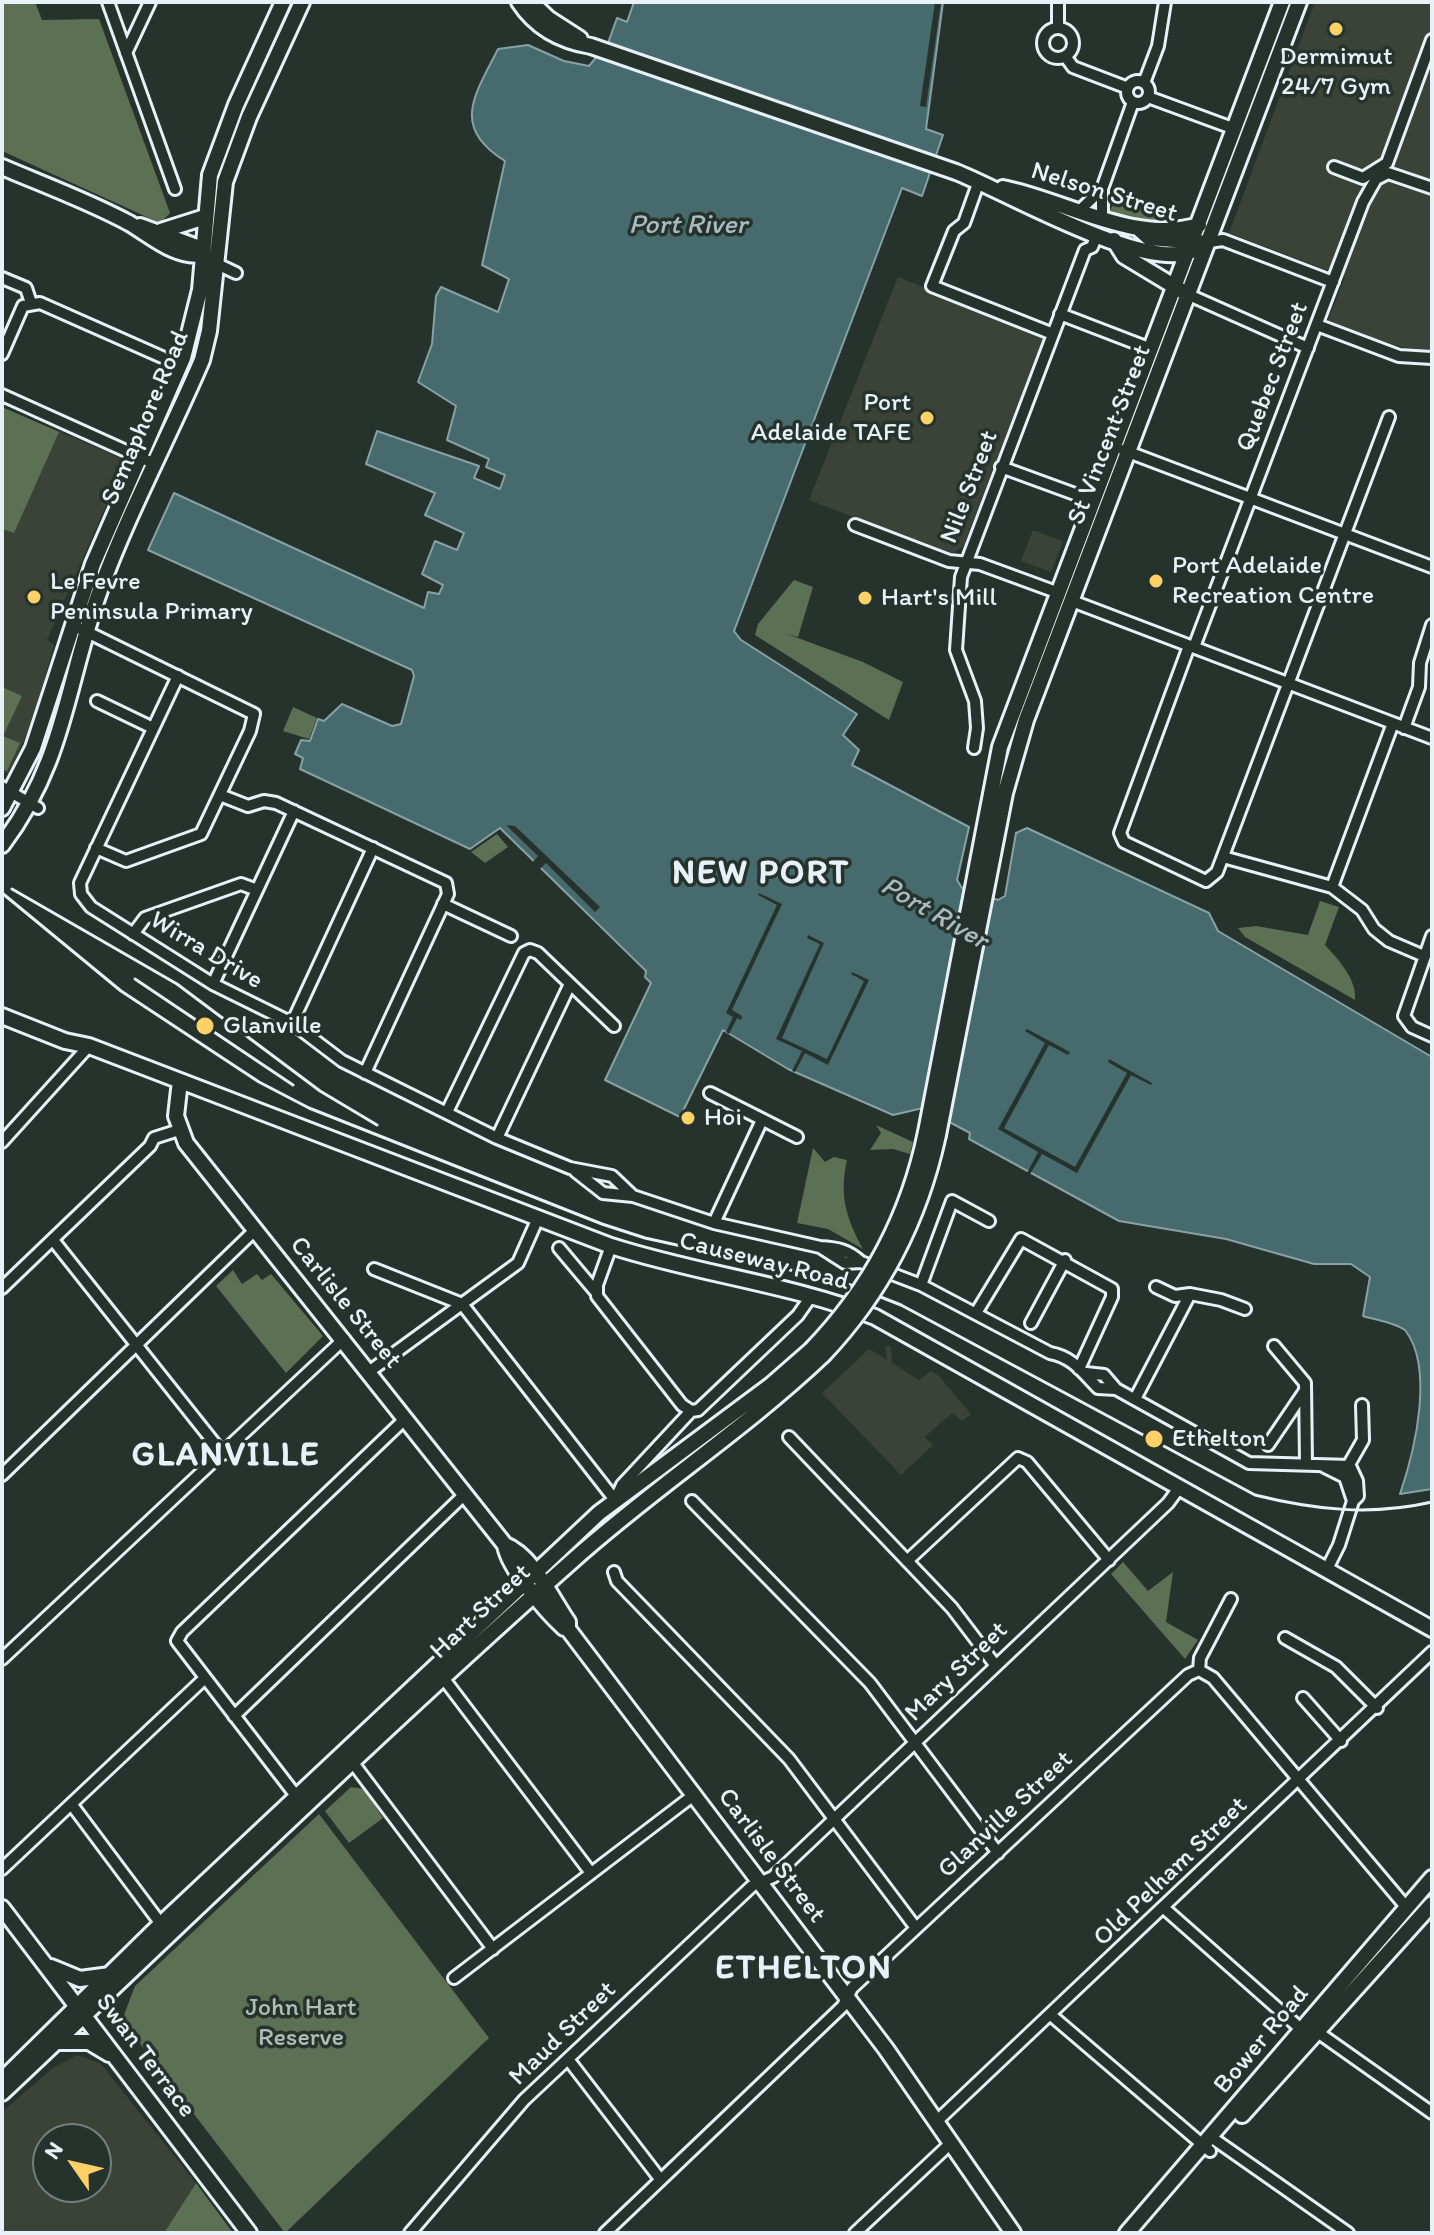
<!DOCTYPE html>
<html>
<head>
<meta charset="utf-8">
<style>
	body { margin:0 }
	#map { position:relative; width:1434px; height:2235px; overflow:hidden; background:#26332d; font-family:Itim,sans-serif }
	canvas { display:block }
	.frame { position:absolute; inset:0; border:4px solid #e8f1f8; pointer-events:none }
	.north { position:absolute; left:32px; top:2123px; width:80px; height:80px; box-sizing:border-box; background:#26332d; border:2px solid #747f7e; border-radius:50%; rotate:304deg; font-size:22px; font-weight:700; line-height:32px; text-align:center; color:#e8f1f8 }
	.north::after { content:''; display:block; margin:auto; width:28px; height:36px; background:#ffd166; clip-path:polygon(50% 0,100% 100%,50% 72%,0 100%) }
</style>
</head>
<body>
<div id="map">
<canvas width="1434" height="2235"></canvas>
<div class="frame"></div>
<div class="north">N</div>
</div>
<script>
const g = document.querySelector('canvas').getContext('2d');
g.lineJoin = 'round';
function paint(path, color) { g.fillStyle = color; g.fill(path, 'evenodd'); }
function strokePath(path, color, width, dash) { g.strokeStyle = color; g.lineWidth = width; g.lineCap = dash ? 'butt' : 'round'; g.setLineDash(dash || []); g.stroke(path); }
function write(font, color, halo, rows, align = 'center') {
  g.font = font + ' Itim,sans-serif'; g.lineWidth = 7; g.setLineDash([]); g.textBaseline = 'middle'; g.strokeStyle = halo; g.fillStyle = color; for (const [text, x, y, turn = 0] of rows) {
    g.save(); g.translate(x, y); g.rotate((+turn || 0) * Math.PI / 180); g.textAlign = isNaN(turn) ? turn : align; if (halo) g.strokeText(text, 0, 0); g.fillText(text, 0, 0); g.restore();
  }
}
paint(new Path2D(`
	M1315,2H1432V350L1406,348L1326,325L1345,277L1229,233Z
	M898,277L1044,336L963,547L950,554L809,500Z
	M2,407L123,459L122,469L47,640L54,645L33,720L9,774L2,771Z
	M1033,530L1063,541L1051,572L1021,561Z
	M885,1345L891,1347L892,1363L919,1380L931,1371L939,1376L971,1414L962,1421L953,1413L941,1422L925,1437L933,1445L901,1475L822,1393L869,1349L887,1360Z
	M77,2055L100,2063L196,2183L164,2233H2V2112L53,2068ZM48,2139H96V2187H48Z`), '#3b4339');
paint(new Path2D(`
	M2,2H35L42,20L99,19L170,213L160,223L2,151Z
	M1117,196L1185,224L1155,226L1109,213Z
	M2,407L59,432L14,533L2,529Z
	M794,580L813,587L798,637L787,634L863,662L903,682L889,720L755,635L758,624Z
	M2,687L22,696L3,736L20,743L7,771L2,769Z
	M293,707L317,718L309,739L283,731Z
	M497,834L508,847L485,863L471,852Z
	M1320,901L1339,907L1325,945C1338,959 1357,979 1355,1000L1245,937L1238,928L1256,926L1308,935Z
	M876,1125L913,1142L910,1154L893,1149L870,1150L881,1133Z
	M813,1148L825,1162L834,1157L847,1160C839,1195 846,1218 863,1249L828,1229L797,1223Z
	M233,1270L242,1284L257,1274L262,1280L271,1274L323,1336L286,1373L216,1286Z
	M1123,1562L1148,1591L1173,1572L1166,1622L1198,1640L1185,1659L1111,1574Z
	M351,1787L364,1789L383,1818L349,1843L325,1811Z
	M319,1814L489,2038L285,2233L122,2020L135,1986Z
	M196,2183L233,2233H164Z`), '#5c7054');
const water = new Path2D(`
	M634,2H943L926,129L943,135L922,196L902,188L734,631L741,640L857,714L843,735L859,750L852,765L969,827L957,880L962,888L998,900L1005,896L1016,833L1027,828L1209,913L1218,931L1432,1057V1489L1400,1494C1416,1447 1434,1367 1405,1330C1394,1322 1376,1320 1363,1316L1370,1277L1351,1264H1314L1226,1239L1119,1221L969,1139L970,1133L923,1108L893,1115L788,1069L723,1030L680,1117L605,1080L651,983L645,977L646,971L500,828L470,849L300,769L303,758L295,754L301,740L310,741L318,719L324,721L342,704L392,726L401,724L414,676L412,670L148,550L174,493L424,608L428,592L439,594L443,585L422,574L435,541L457,550L464,533L425,515L435,493L366,464L377,431L479,466L474,478L500,489L505,475L486,467L489,459L447,440L456,406L418,382L432,344L436,296L441,287L498,312L509,279L482,265L505,161C450,127 475,95 498,49L528,45L564,61L589,66L608,43L617,18L627,22Z`);
paint(water, '#476b6d');
strokePath(water, '#87a1a5', 2);
paint(new Path2D(`
	M935,2H941L926,107L920,106Z
	M506,825L515,826L600,907L595,912L546,863L538,871L531,864L538,856Z
	M759,893L782,904L732,1010L742,1016L741,1020L737,1018L729,1034L726,1032L733,1017L726,1013L777,905L758,895Z
	M808,935L824,943L782,1038L827,1059L864,981L851,974L852,972L869,980L828,1065L805,1053L795,1072L792,1071L802,1051L776,1039L820,944L807,938Z
	M1027,1029L1070,1052L1068,1055L1049,1045L1004,1128L1075,1167L1127,1073L1108,1062L1109,1059L1152,1083L1151,1085L1131,1075L1077,1173L1042,1154L1029,1176L1026,1175L1038,1152L998,1129L1045,1043L1025,1031Z`), '#26332d');
const street = new Path2D(`
	M108,2L175,189
	M1058,28V2
	M1043 43a15 15 0 1 1 30 0a15 15 0 1 1-30 0Z
	M126,53L150,2
	M1065,56L1073,67L1128,88
	M1127 92a11 11 0 1 1 22 0a11 11 0 1 1-22 0Z
	M1144,83L1158,46L1165,2
	M1148,97L1235,129
	M1334,167L1363,178L1387,163L1432,40
	M979,181L964,223L954,231L932,286L1053,334
	M1102,189V218
	M1079,211L1102,189L1133,102
	M1209,242L1223,240L1333,282
	M217,264L236,273
	M2,278L26,288L31,303
	M1189,295L1308,348
	M1060,314L1151,349
	M1317,325L1399,356L1432,358
	M2,354L23,306L40,303L162,357
	M2,395L155,464
	M1123,450L1432,567
	M1001,467L1094,501
	M855,525L949,561L980,564L1059,593
	M1072,601L1432,738
	M81,629L254,714L250,731L201,834L126,861L96,848
	M1189,646L1120,833L1124,842L1206,881L1217,872L1389,417
	M1194,647L1363,202L1376,179L1388,173L1432,188
	M178,676L80,883L81,894L91,907L213,984L292,1023L342,1061L497,1138L570,1168L612,1176L633,1196
	M97,701L153,728
	M1404,728L1419,687L1420,663L1432,625
	M974,748L977,728L975,701L956,650L961,577L1085,250L1092,247L1097,235
	M2,787L38,808
	M220,795L248,806L264,801L276,803L446,883L448,894L365,1073
	M1223,857L1332,887L1362,910L1374,929L1389,941L1424,956
	M1332,887L1393,723
	M443,904L511,936
	M133,934L145,918L241,884L257,890
	M1432,936L1404,1016L1412,1027L1432,1036
	M213,984L294,811
	M292,1023L373,848
	M710,1093L797,1137
	M447,1112L524,953L530,950L538,953L614,1026
	M497,1138L570,984
	M2,1142L89,1046
	M575,1171L603,1193L633,1196L714,1223L820,1247C838,1248 848,1250 861,1262
	M714,1223L762,1120
	M53,1240L223,1454
	M611,1246L597,1285V1296L682,1405L691,1411
	M820,1247L845,1263L861,1262L921,1285L1050,1353C1073,1357 1083,1373 1098,1388L1116,1389L1249,1463L1350,1466L1357,1481L1358,1496L1353,1501L1339,1545L1327,1569
	M559,1248L596,1292
	M374,1269L462,1304L615,1500L622,1485L691,1411L698,1410L798,1315L812,1295
	M921,1285L952,1201L989,1221
	M1156,1287L1175,1296L1190,1294
	M2,1288L150,1146L154,1138L179,1130
	M976,1313L1021,1239L1112,1289V1297L1079,1369
	M1031,1323L1065,1260
	M1274,1346L1305,1383L1306,1464
	M370,1371L518,1263L538,1218
	M1086,1373L1104,1375L1116,1389
	M1135,1399L1190,1294L1221,1300L1245,1309
	M789,1437L952,1608L996,1666
	M1268,1445L1304,1392
	M1323,1466L1345,1477L1353,1501
	M2,1475L255,1230
	M1343,1475L1363,1440L1362,1405
	M692,1501L870,1683L998,1853
	M907,1561L1018,1458L1027,1462L1109,1560
	M614,1572L617,1581L789,1759L916,1928
	M1285,1638L1336,1667L1377,1708
	M2,1659L344,1339
	M1199,1670L1213,1678L1407,1908
	M1199,1670L1200,1658L1231,1599
	M444,1679L591,1873
	M1303,1698L1341,1741
	M234,1716L465,1494
	M350,1759L493,1949
	M300,1801L177,1641L182,1632L406,1418
	M72,1805L164,1928
	M2,1869L205,1678
	M1165,1909L1302,2030L1316,2031L1432,2113
	M454,1978L695,1794
	M1052,2016L1210,2151
	M568,2059L660,2179
	M937,2121L1432,1652
	M1211,2137L1348,2233
	M410,2233L524,2100L752,1886L773,1877L1168,1503L1179,1488
	M605,2233L843,2006L852,1988L1188,1675L1199,1670
	M855,2233L952,2142`);
const secondary = new Path2D(`
	M519,2C536,28 560,41 591,46L956,172C1005,191 1146,274 1194,250
	M531,2L549,19L580,39
	M2,167C44,185 88,201 129,223C150,235 176,259 202,254
	M1003,188C1065,200 1134,245 1199,225
	M140,226L197,247L207,257
	M1140,230L1149,238L1200,242
	M161,231L205,217
	M1114,240L1124,256L1182,291
	M2,808L33,748L93,564L183,358L200,290L210,175L236,105L283,2
	M2,845C66,760 66,683 100,590C129,511 169,437 202,360L209,331L225,182L249,117L302,2
	M2,1016L65,1041L89,1046L611,1246C698,1274 790,1284 875,1317L1432,1629
	M180,1081L176,1116L186,1143L505,1545C532,1555 552,1599 568,1622V1629L886,2049L1013,2233
	M926,1132L1000,747L1282,2
	M938,1135L1005,793L1026,720L1299,2
	M505,1545C508,1568 547,1612 564,1628
	M2,1908L249,2233
	M51,1967L80,1979L110,1975
	M57,2042H89L109,2054
	M2,2080L161,1924L599,1513L771,1385L811,1350
	M2,2093C191,1915 377,1734 571,1562C652,1489 744,1430 823,1355
	M1242,2115L1432,1904
	M1127,2233L1432,1878`);
strokePath(street, '#e8f1f8', 16);
strokePath(secondary, '#e8f1f8', 20);
strokePath(street, '#26332d', 10);
strokePath(secondary, '#26332d', 14);
strokePath(new Path2D(`
	M12,889L177,984L320,1091L377,1125
	M2,893L121,991L259,1082L309,1108L602,1224L645,1238L840,1281L901,1305L1255,1495C1315,1510 1371,1516 1432,1502
	M135,979L293,1085`), '#e8f1f8', 3);
const secondaryBridge = new Path2D(`
	M811,1350C870,1289 909,1215 926,1132
	M823,1355C882,1293 920,1218 938,1135`);
strokePath(secondaryBridge, '#e8f1f8', 20, []);
strokePath(secondaryBridge, '#26332d', 14);
for (const [x, y, r, color] of [
	[1336,29,8,"#ffd166"],
	[927,418,8,"#ffd166"],
	[1156,581,8,"#ffd166"],
	[34,597,8,"#ffd166"],
	[865,598,8,"#ffd166"],
	[205,1026,10,"#ffd166"],
	[688,1118,8,"#ffd166"],
	[1154,1439,10,"#ffd166"]
]) { const dot = new Path2D(); dot.arc(x, y, r, 0, 2 * Math.PI); g.fillStyle = color; g.fill(dot); strokePath(dot, '#26332d', 3); }
write('26px', '#e8f1f8', '#26332d', [
	["Dermimut",1336,57,"center"],
	["24/7 Gym",1336,87,"center"],
	["Port",911,403,"right"],
	["Adelaide TAFE",911,433,"right"],
	["Port Adelaide",1172,566],
	["Recreation Centre",1172,596],
	["Le Fevre",50,582],
	["Peninsula Primary",50,612],
	["Hart's Mill",881,598],
	["Glanville",223,1026],
	["Hoi",704,1118],
	["Ethelton",1172,1439]
], 'left');
write('26px', '#e8f1f8', '#26332d', [
	["Nelson Street",1104,193,17],
	["Quebec Street",1273,377,-69],
	["Semaphore Road",146,418,-67],
	["St Vincent Street",1110,435,-69],
	["Nile Street",970,487,-69],
	["Wirra Drive",206,951,31],
	["Causeway Road",764,1262,14],
	["Carlisle Street",345,1303,51],
	["Hart Street",481,1612,-43],
	["Mary Street",957,1672,-44],
	["Glanville Street",1006,1815,-43],
	["Carlisle Street",771,1856,53],
	["Old Pelham Street",1171,1872,-44],
	["Maud Street",563,2034,-44],
	["Bower Road",1262,2040,-50],
	["Swan Terrace",145,2056,53]
]);
write('26px', '#b0bdb6', '#26332d', [
	["John Hart",301,2008],
	["Reserve",301,2038]
]);
write('italic 28px', '#a8bbc0', '#26332d', [
	["Port River",688,226],
	["Port River",934,914,30]
]);
g.letterSpacing = '2px';
write('bold 34px', '#e8f1f8', '#26332d', [
	["NEW PORT",761,874],
	["GLANVILLE",226,1456],
	["ETHELTON",804,1969]
]);
g.letterSpacing = '0px';
</script>
</body>
</html>
